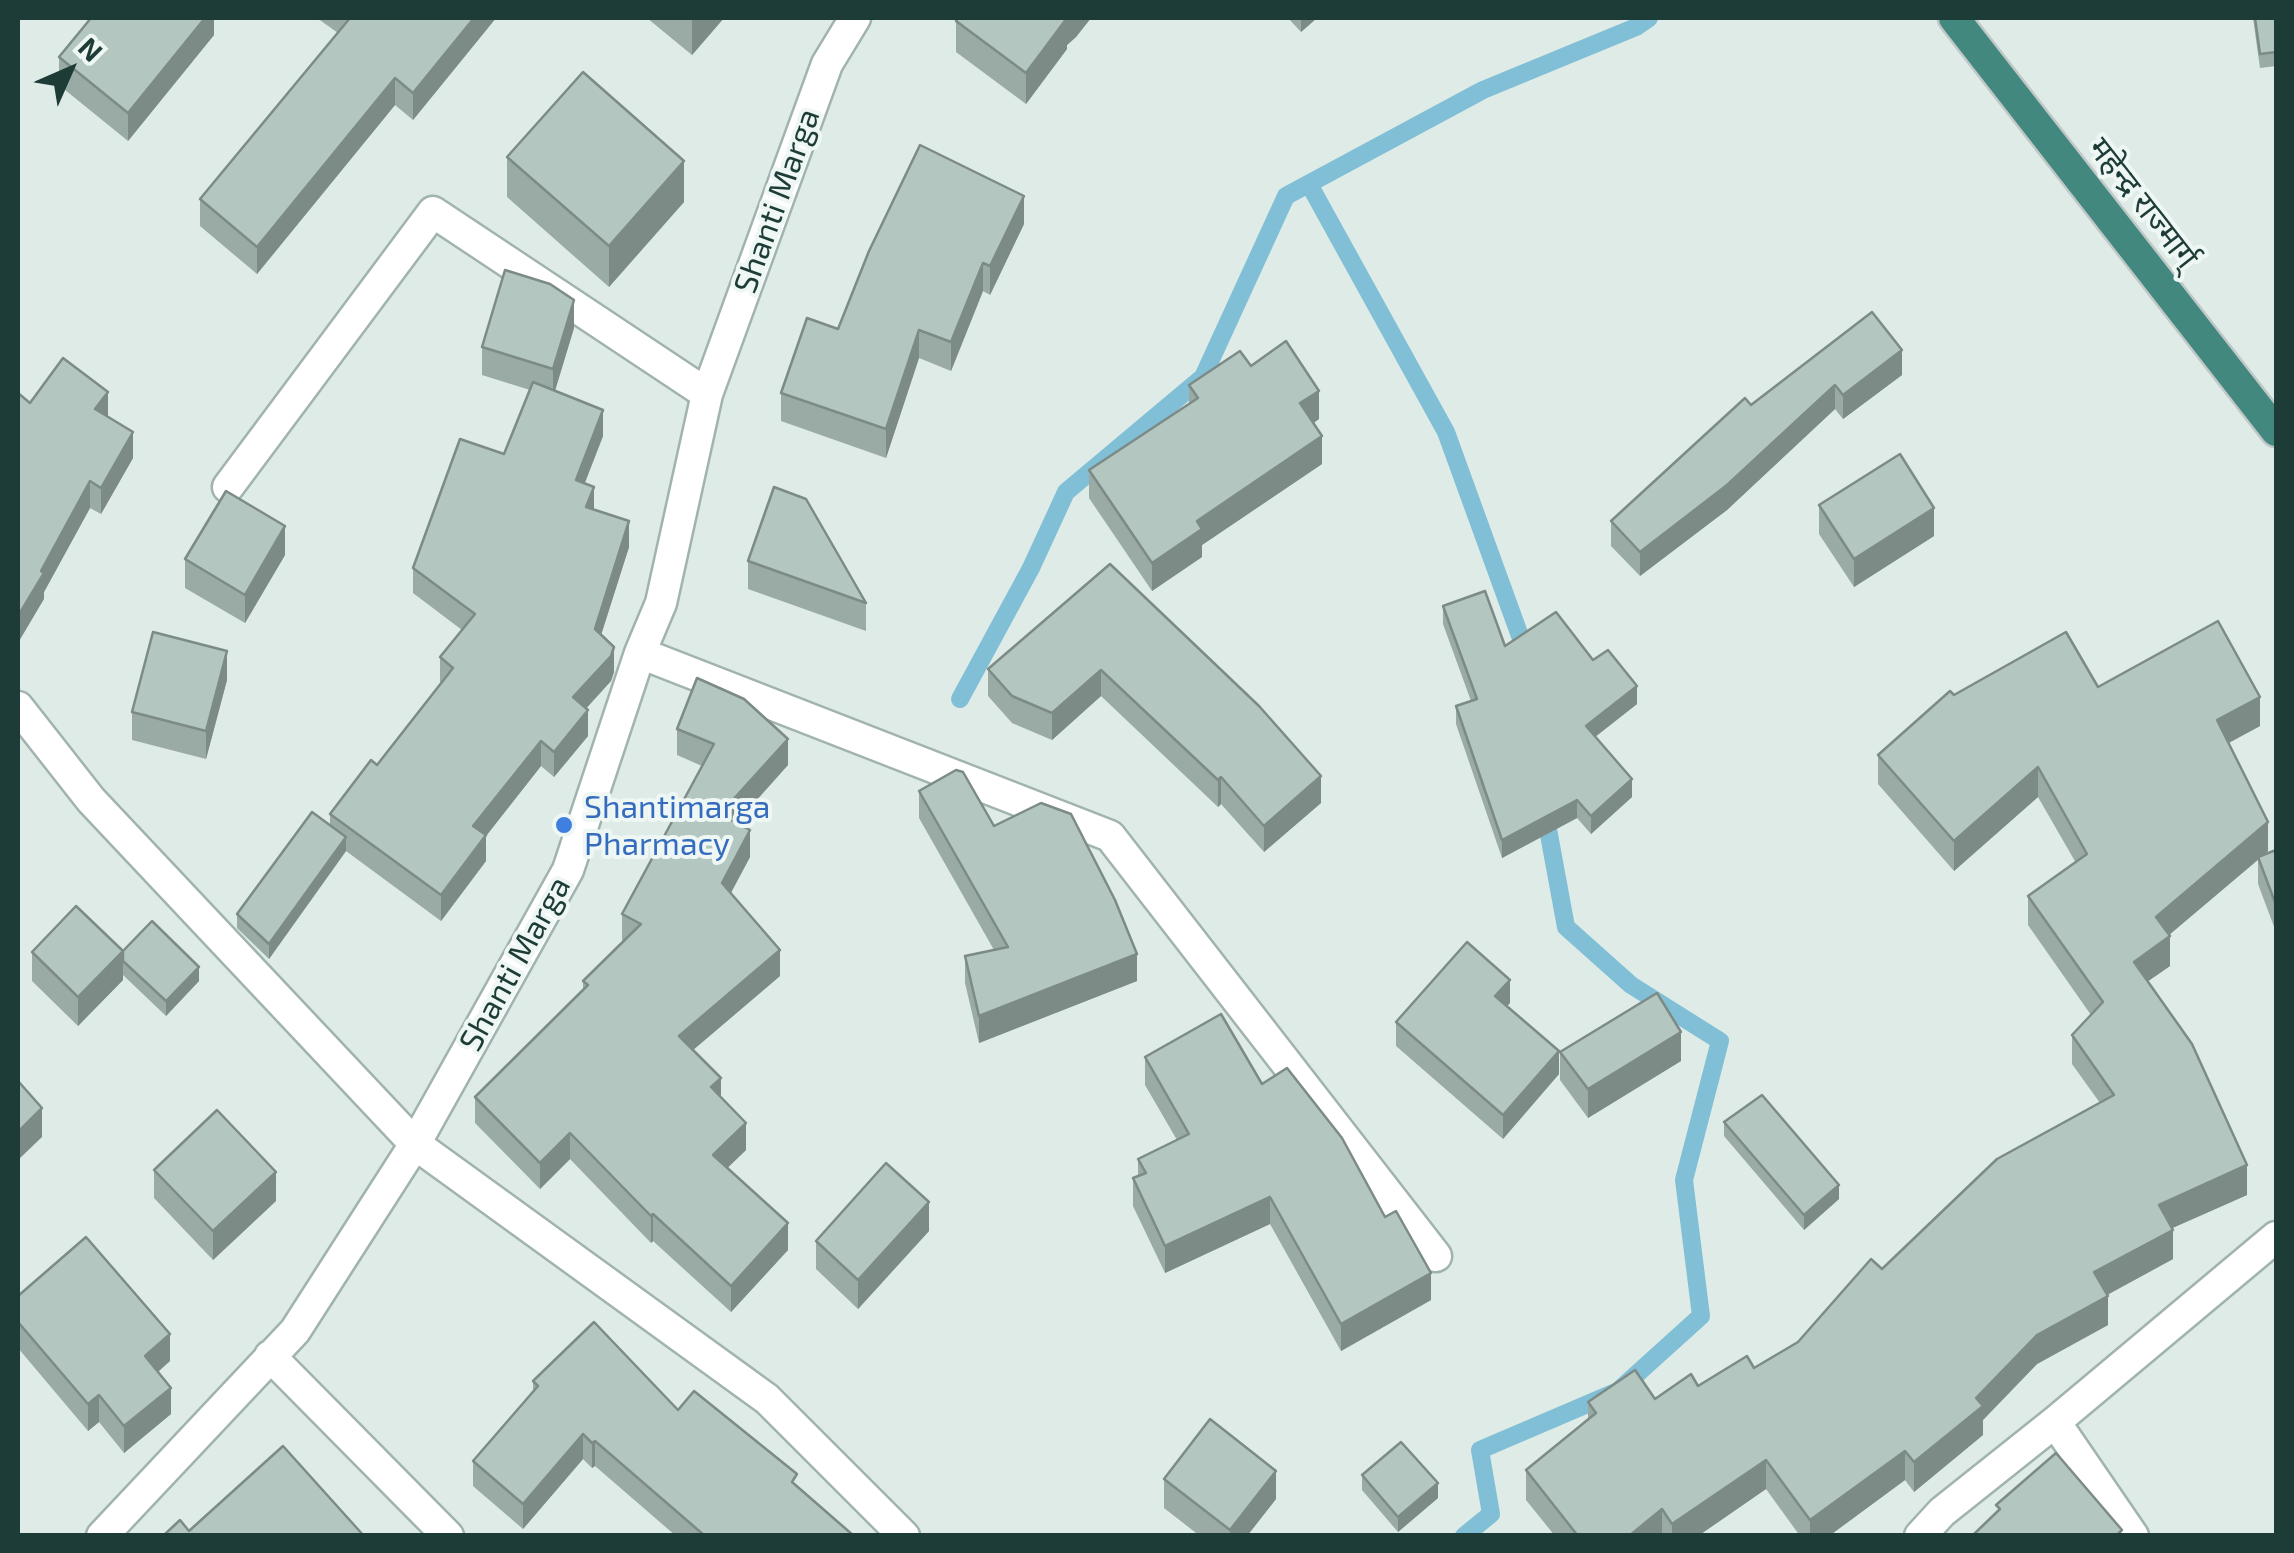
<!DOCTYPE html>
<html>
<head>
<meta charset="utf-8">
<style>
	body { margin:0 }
	#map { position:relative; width:2294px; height:1553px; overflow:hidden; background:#deebe7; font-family:"Exo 2",sans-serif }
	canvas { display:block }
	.frame { position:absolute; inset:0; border:20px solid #1e3c37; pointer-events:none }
	.north { position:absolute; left:20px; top:20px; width:100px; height:100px; -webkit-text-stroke:8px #eef7f4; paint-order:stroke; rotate:45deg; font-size:28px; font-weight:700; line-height:40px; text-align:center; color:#1e3c37 }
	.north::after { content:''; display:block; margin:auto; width:35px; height:45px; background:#1e3c37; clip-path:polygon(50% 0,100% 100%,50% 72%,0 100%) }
</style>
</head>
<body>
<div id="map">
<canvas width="2294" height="1553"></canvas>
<div class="frame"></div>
<div class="north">N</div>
</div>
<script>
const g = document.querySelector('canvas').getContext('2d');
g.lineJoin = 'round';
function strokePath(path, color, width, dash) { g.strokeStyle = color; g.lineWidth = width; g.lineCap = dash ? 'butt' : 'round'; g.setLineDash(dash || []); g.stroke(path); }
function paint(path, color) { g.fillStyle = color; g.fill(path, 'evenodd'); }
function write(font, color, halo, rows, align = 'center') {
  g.font = font + ' "Exo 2","Noto Sans Devanagari",sans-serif'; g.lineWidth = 8; g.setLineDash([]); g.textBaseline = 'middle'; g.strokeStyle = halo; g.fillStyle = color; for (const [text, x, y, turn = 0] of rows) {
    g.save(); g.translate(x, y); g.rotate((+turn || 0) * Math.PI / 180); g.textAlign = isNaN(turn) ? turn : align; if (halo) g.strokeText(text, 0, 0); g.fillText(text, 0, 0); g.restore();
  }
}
strokePath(new Path2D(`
	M1309,184L1446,432L1528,658
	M960,699L1031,568L1066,492L1203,377L1286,196L1483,90L1636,27L1649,18
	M1464,1536L1491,1514L1480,1450L1618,1391L1701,1316L1684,1180L1720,1041L1631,985L1566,927L1545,813`), '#80bfd6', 18);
const minor = new Path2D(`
	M228,487L433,212L707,394
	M640,653L1110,836L1436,1256
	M18,707L91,800L415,1144L767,1399L904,1536
	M270,1356L448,1536
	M2055,1422L2133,1536
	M102,1536L295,1331L415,1144L568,870L640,653L661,603L707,394L827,64L855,18
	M1920,1536L1942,1512L2055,1422L2276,1237`);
const trunk = new Path2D(`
	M1954,18L2276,431`);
strokePath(minor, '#a1b3af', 35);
strokePath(trunk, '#c0c8c7', 35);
strokePath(minor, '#fff', 30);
strokePath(trunk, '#42887f', 30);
paint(new Path2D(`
	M214,18V35L128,141L59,85V57Z
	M317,18H496L413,120L395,105L257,274L200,226V199L338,33Z
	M647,18H724L692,55Z
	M958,18H1091L1076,37L1067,45V49L1026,104L956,52V21Z
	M1288,18H1317L1301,32Z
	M2253,18H2276V66L2260,68Z
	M507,157L684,202L609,287L507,197Z
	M1024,224L990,295L983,291L951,371L919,358L886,458L781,421V393L838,329Z
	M1872,312L1902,375L1843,419L1835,409L1727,510L1640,576L1611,546V521L1751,405Z
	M574,328L555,391L603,436L585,483L594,510L629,547L601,635L614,672L611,681L586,708L588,736L554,777L541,766L486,836V861L441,921L346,851L269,959L237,928V914L330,825V814L377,765L441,683L440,682V657L462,630L413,593V568L504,454L530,390L482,375V347Z
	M1251,366L1319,419L1314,423L1322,464L1202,545V557L1152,591L1089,498V470L1189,404V385Z
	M30,403L108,417L133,458L101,514L90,508L44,592V599Z
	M1819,505L1934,536L1854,587L1819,534Z
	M285,555L245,623L185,588V559Z
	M748,561L866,603V631L748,589Z
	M1110,564L1321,803L1264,852L1221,804L1218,807L1101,696L1052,740L1012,723L988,696V669Z
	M1443,606L1505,646L1593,660L1637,704L1595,737L1632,797L1591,834L1577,818L1502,858L1456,724V706L1471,701L1443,624Z
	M227,680L206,759L132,740V712Z
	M2098,687L2260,726L2229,743L2268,851L2265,854L2276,850V932L2258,884V860L2169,935L2170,966L2148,981L2247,1195L2172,1228L2173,1259L2107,1295L2108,1325L2037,1364L1983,1420V1435L1914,1492L1905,1480L1829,1536H1800L1766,1489L1698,1536H1555L1526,1500V1470L1588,1420V1402L1655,1399L1754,1368L1798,1342L1882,1269L2100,1103L2072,1064V1035L2091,1015L2028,925V896L2076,863L2038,797L1954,871L1878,784V755L1954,695Z
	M677,729L788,765L736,823L750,857L731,893L780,976L693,1050L721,1097L746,1150L727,1168L788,1250L731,1312L653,1241L651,1243L570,1159L540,1189L475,1123V1097L583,990V981L624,941L622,940V914L702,766L677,755Z
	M919,791L994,826L1137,981L979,1043L965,983V956L994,950L919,818Z
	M123,951L199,981L166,1016L123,975V980L78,1026L32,981V952Z
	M1510,1003L1507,1006L1559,1074L1503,1139L1396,1046V1022Z
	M1560,1052L1681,1061L1588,1118L1560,1080Z
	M1145,1057L1262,1084L1431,1300L1341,1351L1270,1224L1165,1273L1133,1206V1178L1138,1176V1159L1177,1140L1145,1085Z
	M1724,1122L1839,1199L1804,1230L1724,1136Z
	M154,1170L276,1201L213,1260L154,1198Z
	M929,1231L858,1309L816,1269V1241Z
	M18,1296L170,1361L158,1372L171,1414L124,1453L99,1422L88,1431L18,1348Z
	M533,1381L678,1410L797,1487L854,1536H676L595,1466L592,1468L583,1459L523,1529L473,1486V1461L533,1392Z
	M1362,1475L1438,1498L1398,1532L1362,1490Z
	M1164,1479L1276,1499L1247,1536H1200L1164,1508Z`), '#9aaaa5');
paint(new Path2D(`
	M205,18H214V35L128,141V113Z
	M474,18H496L413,120V93Z
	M692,18H724L692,55Z
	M1065,18H1091L1076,37L1067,45V49L1026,104V73Z
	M1301,18H1317L1301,32Z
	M395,78V105L257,274V247Z
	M684,161V202L609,287V246Z
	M1024,196V224L990,295V266Z
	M983,263V291L951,371V342Z
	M574,300V328L553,397V369Z
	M919,330V358L886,458V429Z
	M1902,350V375L1843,419V395Z
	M1835,385V409L1727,510L1640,576V552Z
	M1319,391V419L1300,431V403Z
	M108,392V418L95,409Z
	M603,410V436L576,505V480Z
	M133,432V458L101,514V488Z
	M1322,436V464L1202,545V557L1152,591V563L1197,521Z
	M90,481V508L44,592V599L18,643V616Z
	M594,487V512L586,507Z
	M1934,508V536L1854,587V559Z
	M629,521V547L595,654V629Z
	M285,526V555L245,623V595Z
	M614,647V672L611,681L573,723V697Z
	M227,651V680L206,759V731Z
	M1101,670V696L1052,740V713Z
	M1637,686V704L1586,744V726Z
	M2260,697V726L2217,749V720Z
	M588,710V736L554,777V752Z
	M788,739V765L720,841V814Z
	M541,741V766L486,836V861L441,921V895L473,826Z
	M2038,767V797L1954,871V841Z
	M1321,776V803L1264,852V826Z
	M1221,777V804L1218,807V780Z
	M1632,779V797L1591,834V816Z
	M1577,800V818L1502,858V840Z
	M2268,822V851L2156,946V917Z
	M750,830V857L722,909V883Z
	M346,837V851L269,959V944Z
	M2170,936V966L2134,991V962Z
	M780,950V976L679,1062V1036Z
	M123,951V980L78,1026V997Z
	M1137,954V981L979,1043V1016Z
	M199,967V981L166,1016V1001Z
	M1510,980V1003L1495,1019V996Z
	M1681,1032V1061L1588,1118V1089Z
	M1559,1051V1074L1503,1139V1115Z
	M721,1078V1104L711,1087Z
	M42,1108V1137L18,1160V1132Z
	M746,1123V1150L713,1182V1155Z
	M570,1133V1159L540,1189V1163Z
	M2247,1165V1195L2159,1234V1205Z
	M276,1172V1201L213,1260V1231Z
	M1839,1185V1199L1804,1230V1215Z
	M1270,1197V1224L1165,1273V1246Z
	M929,1202V1231L858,1309V1280Z
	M653,1214V1241L651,1243V1216Z
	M788,1223V1250L731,1312V1286Z
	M2173,1230V1259L2094,1302V1272Z
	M1431,1273V1300L1341,1351V1324Z
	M2108,1296V1325L2037,1364L1983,1420V1435L1914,1492V1462L2037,1335Z
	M170,1334V1361L145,1383V1356Z
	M171,1388V1414L124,1453V1426Z
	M99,1395V1422L88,1431V1404Z
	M583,1434V1459L523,1529V1504Z
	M595,1441V1466L592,1468V1443Z
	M1905,1451V1480L1829,1536H1810V1520Z
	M1766,1460V1489L1698,1536H1672V1524Z
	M1276,1471V1499L1247,1536H1230V1530Z
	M1438,1483V1498L1398,1532V1517Z
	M1662,1509V1536H1629Z`), '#7d8b86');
const building = new Path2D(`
	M91,18H205L128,113L59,57Z
	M350,18H474L413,93L395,78L257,247L200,199Z
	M958,18H1067L1026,73L956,21Z
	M2255,18H2276V52L2260,54Z
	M583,72L684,161L609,246L507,157Z
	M920,145L1024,196L990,266L983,263L951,342L919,330L886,429L781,393L807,318L838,329L869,251Z
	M505,270L550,284L574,300L553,369L482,347Z
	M1872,312L1902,350L1843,395L1835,385L1727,485L1640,552L1611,521L1745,398L1751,405Z
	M1286,341L1319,391L1300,403L1322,436L1197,521L1202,529L1152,563L1089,470L1198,398L1189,385L1240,351L1251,366Z
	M63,358L108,392L95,409L133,432L101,488L90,481L41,571L44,573L18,616V393L30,403Z
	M533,382L603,410L576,480L594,487L586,507L629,521L595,629L614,647L611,656L573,697L588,710L554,752L541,741L473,826L486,835L441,895L330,814L371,760L377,765L453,668L440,657L475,614L413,568L460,439L504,454Z
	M1900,454L1934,508L1854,559L1819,505Z
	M774,487L806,499L866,603L748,561Z
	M226,491L285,526L245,595L185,559Z
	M1110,564L1259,706L1321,776L1264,826L1221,777L1218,780L1101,670L1052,713L1012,696L988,669Z
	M1485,591L1505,646L1556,612L1593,660L1608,650L1637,686L1586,726L1632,779L1591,816L1577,800L1502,840L1456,706L1477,699L1443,606Z
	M2218,621L2260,697L2217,720L2268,822L2156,917L2170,936L2134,962L2192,1044L2247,1165L2159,1205L2173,1230L2094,1272L2108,1296L2037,1335L1976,1398L1983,1406L1914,1462L1905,1451L1810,1520L1766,1460L1672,1524L1662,1509L1629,1536H1578L1526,1470L1596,1413L1588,1402L1635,1370L1655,1399L1691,1374L1698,1386L1747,1356L1754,1368L1798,1342L1871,1259L1882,1269L1997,1159L2114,1095L2072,1035L2103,1002L2028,896L2087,854L2038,767L1954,841L1878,755L1950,691L1954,695L2066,632L2098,687Z
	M153,632L227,651L206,731L132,712Z
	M697,678L744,699L788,739L720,814L750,830L722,883L780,950L679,1036L721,1078L711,1087L746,1123L713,1155L788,1223L731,1286L653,1214L651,1216L570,1133L540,1163L475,1097L588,985L583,981L641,924L622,914L714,744L677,729Z
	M956,770L963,772L994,826L1041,803L1071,814L1115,900L1137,954L979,1016L965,956L1008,947L919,791Z
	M312,812L346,837L269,944L237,914Z
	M2276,850V905L2258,857Z
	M76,906L123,951L78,997L32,952Z
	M152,921L199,967L166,1001L123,961V951Z
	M1467,942L1510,980L1495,996L1559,1051L1503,1115L1396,1022Z
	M1657,993L1681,1032L1588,1089L1560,1052Z
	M1221,1014L1262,1084L1287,1068L1342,1138L1385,1217L1396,1211L1431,1273L1341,1324L1270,1197L1165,1246L1133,1178L1146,1173L1138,1159L1189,1134L1145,1057Z
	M18,1081L42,1108L18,1132Z
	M1762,1095L1839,1185L1804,1215L1724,1122Z
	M217,1110L276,1172L213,1231L154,1170Z
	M886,1163L929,1202L858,1280L816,1241Z
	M86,1237L170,1334L145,1356L171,1388L124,1426L99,1395L88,1404L18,1322V1296Z
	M594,1322L678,1410L694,1391L797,1474L792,1482L854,1536H705L595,1441L592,1443L583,1434L523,1504L473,1461L538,1386L533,1381Z
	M1210,1419L1276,1471L1230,1530L1164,1479Z
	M1401,1442L1438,1483L1398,1517L1362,1475Z
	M283,1446L364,1536H163L180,1520L189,1531Z
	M2056,1453L2122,1530L2116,1536H1972L2000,1509L1996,1505Z`);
paint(building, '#b3c6c0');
strokePath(building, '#7d8b86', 2.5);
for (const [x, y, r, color] of [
	[564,825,10,"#3f7fe0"]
]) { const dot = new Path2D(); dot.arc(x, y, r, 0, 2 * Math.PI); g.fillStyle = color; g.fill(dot); strokePath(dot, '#eef7f4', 4); }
write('32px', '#1e3c37', '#eef7f4', [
	["Shanti Marga",777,201,-70],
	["महेन्द्र राज्मार्ग्",2143,203,52],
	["Shanti Marga",515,964,-61]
]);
write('32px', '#366cbe', '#eef7f4', [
	["Shantimarga",584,807],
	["Pharmacy",584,844]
], 'left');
</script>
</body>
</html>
